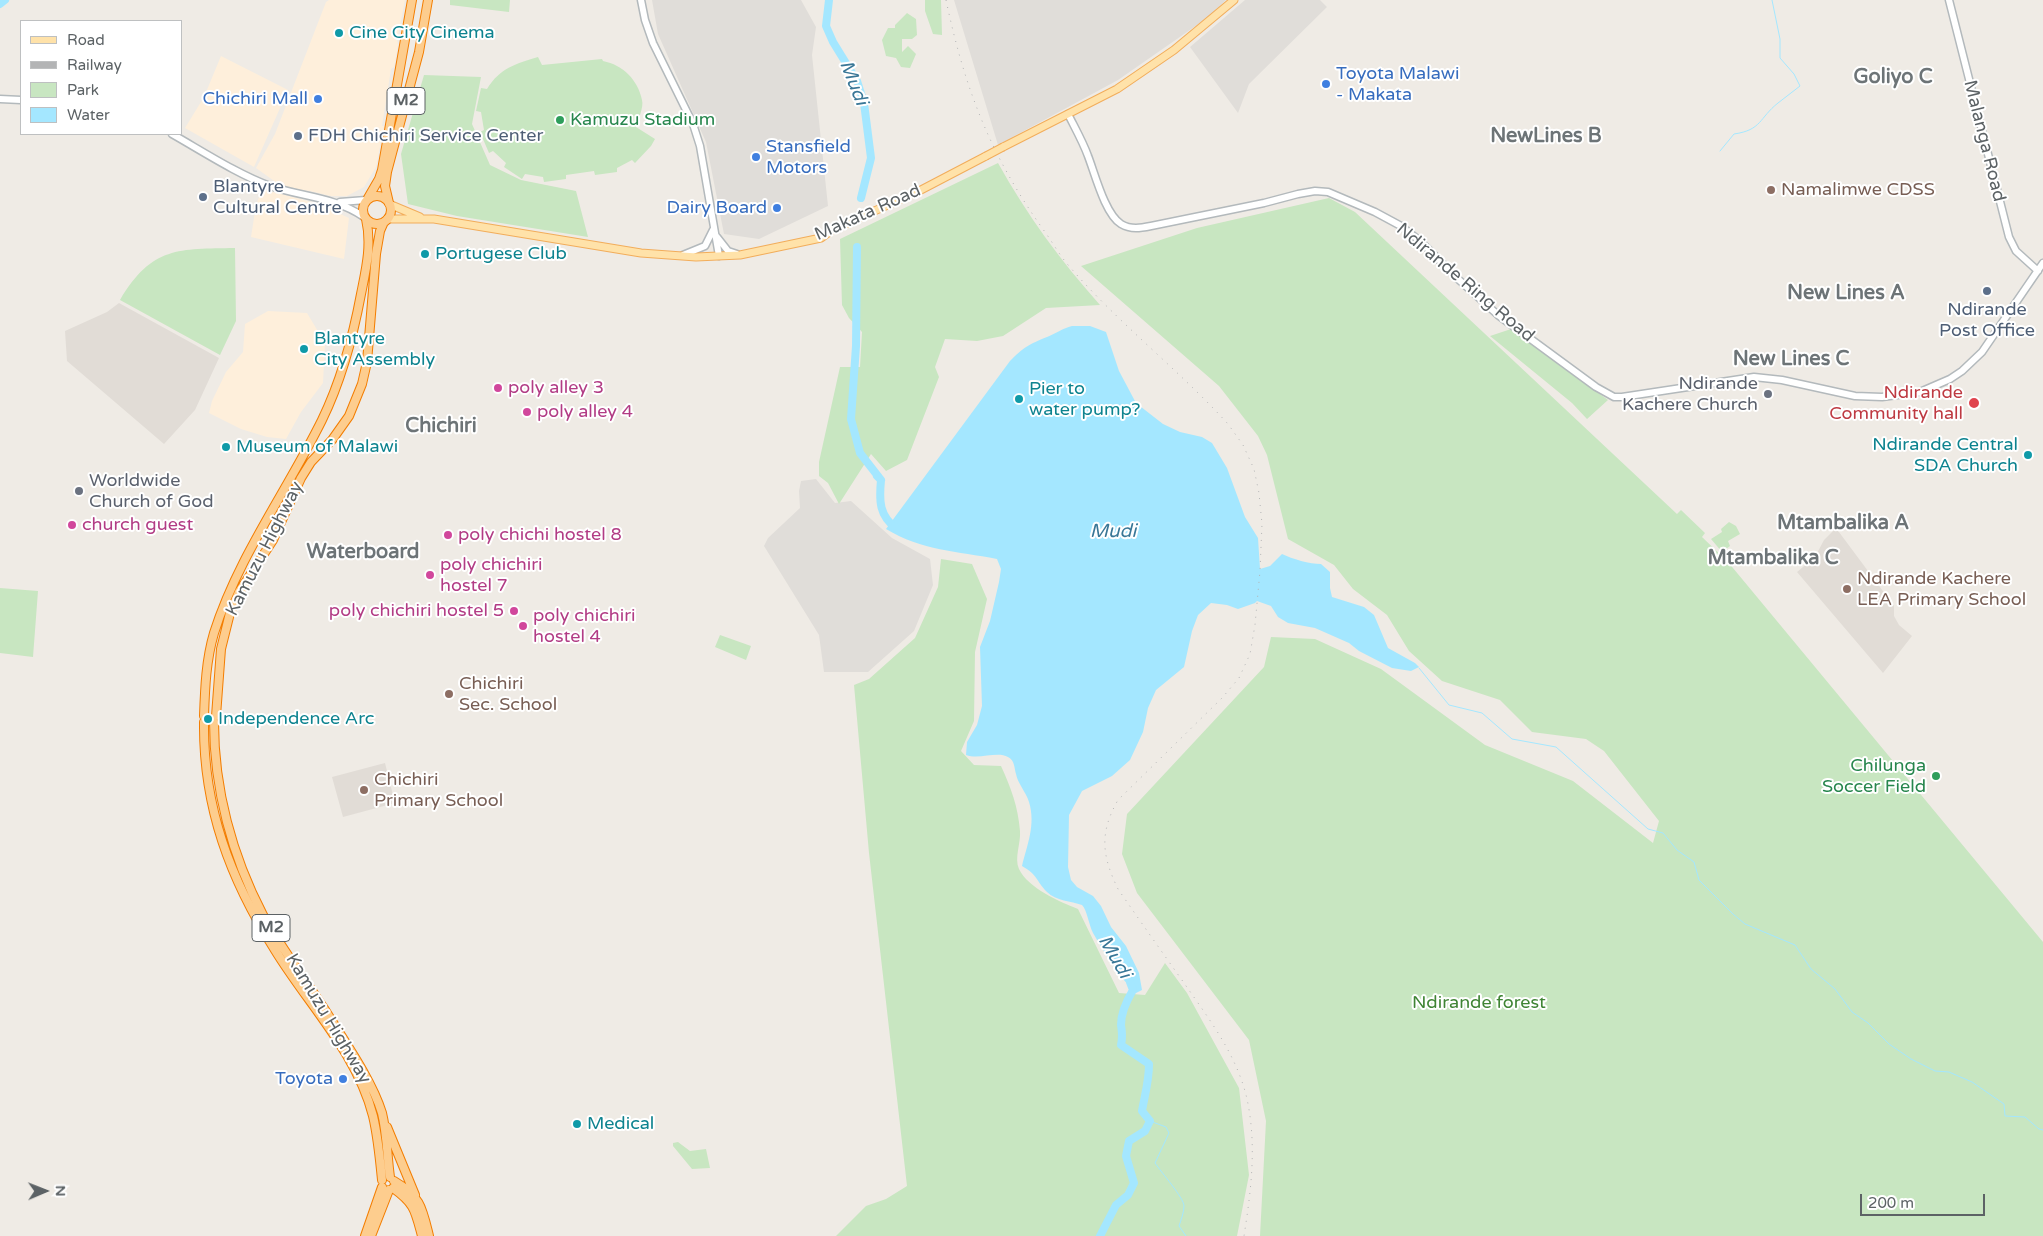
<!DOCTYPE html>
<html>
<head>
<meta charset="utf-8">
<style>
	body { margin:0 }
	#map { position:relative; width:2043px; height:1236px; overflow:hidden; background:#efebe5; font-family:"Varela Round",sans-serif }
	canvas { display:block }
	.legend { position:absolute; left:20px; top:20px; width:162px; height:115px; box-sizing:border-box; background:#fff; border:1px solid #bec0c1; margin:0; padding:6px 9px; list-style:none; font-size:15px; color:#5c6265 }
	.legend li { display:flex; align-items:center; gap:10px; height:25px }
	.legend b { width:25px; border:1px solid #bec0c1 }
	.north { position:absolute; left:20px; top:1166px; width:50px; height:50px; -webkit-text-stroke:4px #fff; paint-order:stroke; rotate:89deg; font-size:14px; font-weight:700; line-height:20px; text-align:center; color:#5c6265 }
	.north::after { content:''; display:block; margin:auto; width:18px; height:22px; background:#5c6265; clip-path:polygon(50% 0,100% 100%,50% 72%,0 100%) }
	.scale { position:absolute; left:1860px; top:1194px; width:125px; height:22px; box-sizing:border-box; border:2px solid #5c6265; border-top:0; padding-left:6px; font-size:15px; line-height:18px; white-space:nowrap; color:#5c6265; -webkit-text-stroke:4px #fff; paint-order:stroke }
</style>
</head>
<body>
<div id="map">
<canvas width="2043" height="1236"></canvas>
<ul class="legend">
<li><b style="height:6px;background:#ffe2a9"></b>Road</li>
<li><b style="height:6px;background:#b3b4b5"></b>Railway</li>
<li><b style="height:14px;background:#c8e6c1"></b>Park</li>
<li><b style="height:14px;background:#a4e7ff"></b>Water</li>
</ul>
<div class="north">N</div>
<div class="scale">200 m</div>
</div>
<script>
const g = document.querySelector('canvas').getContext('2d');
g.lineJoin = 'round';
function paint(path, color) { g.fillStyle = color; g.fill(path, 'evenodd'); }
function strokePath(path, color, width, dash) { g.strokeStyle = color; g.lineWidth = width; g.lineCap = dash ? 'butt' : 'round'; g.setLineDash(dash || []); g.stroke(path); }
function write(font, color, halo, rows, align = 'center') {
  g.font = font + ' "Varela Round",sans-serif'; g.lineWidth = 4; g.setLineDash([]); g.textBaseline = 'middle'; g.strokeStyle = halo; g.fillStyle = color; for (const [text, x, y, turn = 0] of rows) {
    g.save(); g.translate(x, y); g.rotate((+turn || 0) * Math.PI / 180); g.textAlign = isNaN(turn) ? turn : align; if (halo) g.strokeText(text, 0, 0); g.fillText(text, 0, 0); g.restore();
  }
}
paint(new Path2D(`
	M329,0H405L397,40L398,45L394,67L391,69L382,126H384L376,167L364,187L347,196H331L310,191L292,189L277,183L256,168L275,134L326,2Z
	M221,56L288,90L254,167L185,128L204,97Z
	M262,189L319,204L349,218L344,259L251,237L256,205Z
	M268,311L307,313L325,343L323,383L301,412L286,439L267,437L241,429L209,413L212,401L226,372L243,352L245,324Z`), '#feefdb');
paint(new Path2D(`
	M652,0H801L816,27L812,55L828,206L759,239L724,234L706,142L658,34Z
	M954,0H1226L1210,16L1118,80L998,145Z
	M1245,0H1320L1327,7L1249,84L1238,113L1190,47Z
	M816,479L835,503L851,501L892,538L930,559L933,585L914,631L868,672H824L819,635L764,546L768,538L800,508L799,491L801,481Z`), '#e0ddd9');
paint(new Path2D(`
	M119,303L219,358L195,410L164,444L67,361L65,331L107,312Z
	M1836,528L1894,606V616L1899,625L1912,636L1883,673L1797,572L1815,557L1824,540Z
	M385,763L395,803L343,817L332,777Z`), '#e1dcd6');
paint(new Path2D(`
	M450,0H510L509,12L450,5Z
	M925,0H941L942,35L933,34L925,11Z
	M907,13L916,19L917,35L912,39H902V52L908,46L916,54L910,68L901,67L896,58L886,56L882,40L888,28H895V25Z
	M538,57L542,65L602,59L603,61C623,65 638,80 642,100C644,107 638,120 636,127L655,139L651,146L635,163L632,160L617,168V172L595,175L594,171L566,175V179L544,182L543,177L525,174L522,179L504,167L506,163L493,151L489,153L480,132L484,130L481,112L476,111L481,88L487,89C500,68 515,64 538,57Z
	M424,75L481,77L472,124L490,165L521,180L576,191L588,237L457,216L408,204L401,154Z
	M998,163C1027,215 1060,260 1100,305L1046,308L1003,336L977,341L945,339L935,367L939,377L907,460L886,471L871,454L839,504L828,483L819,476V462L840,367H860L862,332L849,318L842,305L840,239Z
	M1329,198L1355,212L1677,514L1681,510L1705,533L1702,537L1728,562L2043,942V1236H1260L1266,1121L1249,1040L1137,893L1122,854L1127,814L1264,667L1271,637L1315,639L1381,669L1485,745L1573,781L1653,843L1659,821L1604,751L1586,739L1532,732L1500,700L1442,681L1409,651L1387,615L1353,589L1334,565L1288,539L1267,455L1258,436L1219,386L1081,266L1197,228Z
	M235,248L236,321L220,355L120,300C152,246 179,249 235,248Z
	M1511,329L1608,400L1587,419L1572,403L1490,336Z
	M1729,522L1736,526L1740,534L1728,541L1730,546L1722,552L1711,539L1722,532L1721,529Z
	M941,559L972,564L987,599L975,652L974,721L961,751L974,765L1001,766C1011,788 1018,806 1020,831C1021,843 1014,858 1019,869C1028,888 1060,902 1078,909L1119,993L1145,995L1165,963L1187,993L1239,1088L1249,1175L1237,1236H836L866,1206L886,1199L907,1186L869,853L854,685L869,679L915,638L938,587Z
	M0,588L38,591L33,657L0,653Z
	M720,635L751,646L746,660L715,647Z
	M678,1142L690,1151L706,1149L710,1168L692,1169L673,1146V1143Z`), '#c8e6c1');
paint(new Path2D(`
	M1072,326H1090L1106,332L1119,371L1136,403L1163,424L1180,432L1202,437L1212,443L1227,468L1245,517L1258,538L1260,569L1270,566L1282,554C1292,559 1310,564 1321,564L1330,572V588L1332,597L1364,607L1374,615L1388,648L1415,663L1419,667L1411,671L1392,668L1359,651L1349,643L1315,628L1288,623L1278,617L1271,606L1257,601L1255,603L1238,609L1227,605L1211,603L1198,615L1192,631L1184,667L1156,690L1148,708L1143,732L1130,760L1112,776L1082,791L1069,815L1068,867L1071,880L1077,887L1093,896L1101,906L1111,927L1126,946L1139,973L1142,990L1136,993C1118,976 1106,955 1093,933C1089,925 1087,910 1082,905C1071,901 1056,901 1047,892C1036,881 1038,875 1022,866C1027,845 1036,825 1029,802C1026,792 1018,784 1016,774C1014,767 1015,761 1008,757C997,751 979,760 966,755L967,742L977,725L982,706L980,647L990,621L999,582L1001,569L997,559C957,551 922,551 886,529L1010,361C1023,348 1029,344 1047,337C1055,334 1063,328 1072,326Z`), '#a4e7ff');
strokePath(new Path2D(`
	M1720,151L1734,134C1762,130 1759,118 1778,103C1785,97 1793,92 1800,86L1794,74L1780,58V39L1772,0
	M1419,668L1449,705L1482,713L1512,739L1556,747L1648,829L1663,833L1677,850L1694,862L1699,880L1733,914L1745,924L1795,945L1811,969L1835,989L1852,1012L1868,1023L1889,1044L1911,1059L1935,1071L1949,1072L1972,1082L2004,1104L2005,1116L2025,1117L2039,1129L2043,1130
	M1150,1121L1166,1127L1169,1133L1155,1163C1161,1172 1184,1198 1184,1206C1184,1212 1181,1220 1179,1226L1186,1236`), '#a4e7ff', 1);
strokePath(new Path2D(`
	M829,0L826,26L833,42L857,81L864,103L871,158L861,198
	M0,4L5,0
	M857,247L856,346L851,419L860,453L881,480
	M877,476L881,480C879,501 879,516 897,529
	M1100,1236L1116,1205L1128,1195L1134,1183L1126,1156L1129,1141L1145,1131L1150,1121L1142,1111C1145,1094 1149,1081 1149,1064L1121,1045C1123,1036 1122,1032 1121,1025C1121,1012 1127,1000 1133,990L1130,982`), '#a4e7ff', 8);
const secondary = new Path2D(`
	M641,0L645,20L653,43L693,124L700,146L719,256
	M1949,0L2009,237L2016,251L2038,271
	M0,99L21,100
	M1068,114C1075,128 1083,142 1088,156C1095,174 1105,214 1121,224C1131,230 1141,228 1151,226L1264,203L1298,194L1315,191L1328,192L1375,212L1401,226L1420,241L1458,279L1498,315L1596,387L1614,397H1622L1754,377L1782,380L1855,396L1882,397L1920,392L1950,379L1962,371L1982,352L2043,263
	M172,134C202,151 239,175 270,186C303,197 335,197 364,217
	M340,202L366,200
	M717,237L728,251L737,254
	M683,255L705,246L713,230`);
const primary = new Path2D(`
	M1003,147L1117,89L1174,50L1234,0
	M389,204L420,217
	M387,219H434L641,253L696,257L740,255L821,238L832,230L919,191L986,156`);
const highway = new Path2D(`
	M363 210a14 14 0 1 1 28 0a14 14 0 1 1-28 0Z
	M368,198L379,179L382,170L412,0
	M389,203L385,186L387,172L419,52L428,0
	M204,716C205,688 206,660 214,633C238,557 287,491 322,420C341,381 353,337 361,294C366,269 372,245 366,219
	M216,716L221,649L230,613L239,592L273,540L301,478L311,462L332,440L349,416L362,384L367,362L376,254L380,231L384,222
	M204,722C203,807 230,879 275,950C308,1004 357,1053 373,1116C378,1137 380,1159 382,1180
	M214,722C214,789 232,856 263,915C281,948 305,979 325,1010C343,1039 372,1080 382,1113C387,1133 387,1156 390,1177
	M387,1127L415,1195
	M394,1181C421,1197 422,1207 429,1236
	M393,1188C415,1204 415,1210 422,1236
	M365,1236L382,1187
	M371,1236L389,1190`);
strokePath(secondary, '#b3b9bc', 9);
strokePath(primary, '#f2ad5b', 9);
strokePath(highway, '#f37d00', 10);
strokePath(secondary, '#fff', 6);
strokePath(primary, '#ffe2a9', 7);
strokePath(highway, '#fdcd8e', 8);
strokePath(new Path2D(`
	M946,0C965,90 991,157 1045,232C1053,243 1060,256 1069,266C1118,323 1178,369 1228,424L1243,445L1254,469L1259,493L1262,524L1260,571L1255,625L1250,654L1239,678L1222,698L1118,800C1099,833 1102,856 1118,889C1140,921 1162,952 1184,983C1209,1019 1237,1055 1247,1099C1257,1145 1251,1191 1244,1236`), '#b3b4b5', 1, [1, 6]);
const primaryBridge = new Path2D(`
	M986,156L1003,147`);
strokePath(primaryBridge, '#f2ad5b', 9, []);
strokePath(primaryBridge, '#ffe2a9', 7);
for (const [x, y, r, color] of [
	[339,33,5,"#0f9aa8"],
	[1326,84,5,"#3f7fe0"],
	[318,99,5,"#3f7fe0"],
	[560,120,5,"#2e9e5b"],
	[298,136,5,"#5c6f8a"],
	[756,157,5,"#3f7fe0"],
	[1771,190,5,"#8d6e63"],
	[203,197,5,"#5c6f8a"],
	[777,208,5,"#3f7fe0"],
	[425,254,5,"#0f9aa8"],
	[1987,291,5,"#5c6f8a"],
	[304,349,5,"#0f9aa8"],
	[498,388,5,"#d1479c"],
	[1768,394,5,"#6b7280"],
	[1019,399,5,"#0f9aa8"],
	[1974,403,6,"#e0444e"],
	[527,412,5,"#d1479c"],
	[226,447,5,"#0f9aa8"],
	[2028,455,5,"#0f9aa8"],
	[79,491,5,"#6b7280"],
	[72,525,5,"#d1479c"],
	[448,535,5,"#d1479c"],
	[430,575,5,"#d1479c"],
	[1847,589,5,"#8d6e63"],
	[514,611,5,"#d1479c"],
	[523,626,5,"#d1479c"],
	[449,694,5,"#8d6e63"],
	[208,719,5,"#0f9aa8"],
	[1936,776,5,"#2e9e5b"],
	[364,790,5,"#8d6e63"],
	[343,1079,5,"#3f7fe0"],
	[577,1124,5,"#0f9aa8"]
]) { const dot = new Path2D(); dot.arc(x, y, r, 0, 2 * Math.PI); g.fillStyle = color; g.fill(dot); strokePath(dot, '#fff', 2); }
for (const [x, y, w] of [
	[406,101,38],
	[271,928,38]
]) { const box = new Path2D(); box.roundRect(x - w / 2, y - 13.5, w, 27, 4); g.fillStyle = '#fff'; g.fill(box); strokePath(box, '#5c6265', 1); }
write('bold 16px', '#5c6265', null, [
	["M2",406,101],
	["M2",271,928]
]);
write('18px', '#0d838f', '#fff', [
	["Cine City Cinema",349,33],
	["Portugese Club",435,254],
	["Blantyre",314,339],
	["City Assembly",314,360],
	["Pier to",1029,389],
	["water pump?",1029,410],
	["Ndirande Central",2018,445,"right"],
	["SDA Church",2018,466,"right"],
	["Museum of Malawi",236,447],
	["Independence Arc",218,719],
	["Medical",587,1124]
], 'left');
write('18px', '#366cbe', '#fff', [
	["Toyota Malawi",1336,74,"left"],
	["- Makata",1336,95,"left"],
	["Chichiri Mall",308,99],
	["Stansfield",766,147,"left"],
	["Motors",766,168,"left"],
	["Dairy Board",767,208],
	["Toyota",333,1079]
], 'right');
write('18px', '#27864d', '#fff', [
	["Kamuzu Stadium",570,120],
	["Chilunga",1926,766,"right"],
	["Soccer Field",1926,787,"right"]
], 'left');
write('18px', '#4e5e75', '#fff', [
	["FDH Chichiri Service Center",308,136],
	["Blantyre",213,187],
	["Cultural Centre",213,208],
	["Ndirande",1987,310,"center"],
	["Post Office",1987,331,"center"]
], 'left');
write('18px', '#5c6265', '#fff', [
	["Malanga Road",1984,141,76],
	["Makata Road",868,213,-24],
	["Ndirande Ring Road",1465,283,40],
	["Kamuzu Highway",265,549,-63],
	["Kamuzu Highway",328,1019,59]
]);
write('18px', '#785e54', '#fff', [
	["Namalimwe CDSS",1781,190],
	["Ndirande Kachere",1857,579],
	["LEA Primary School",1857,600],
	["Chichiri",459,684],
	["Sec. School",459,705],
	["Chichiri",374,780],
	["Primary School",374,801]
], 'left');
write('18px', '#5b616d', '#fff', [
	["Ndirande",1758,384],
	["Kachere Church",1758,405],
	["Worldwide",89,481,"left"],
	["Church of God",89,502,"left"]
], 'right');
write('18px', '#b23c85', '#fff', [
	["poly alley 3",508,388],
	["poly alley 4",537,412],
	["church guest",82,525],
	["poly chichi hostel 8",458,535],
	["poly chichiri",440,565],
	["hostel 7",440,586],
	["poly chichiri hostel 5",504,611,"right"],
	["poly chichiri",533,616],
	["hostel 4",533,637]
], 'left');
write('18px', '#be3a42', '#fff', [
	["Ndirande",1963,393],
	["Community hall",1963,414]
], 'right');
write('18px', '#3f8434', '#fff', [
	["Ndirande forest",1479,1003]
]);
write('italic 19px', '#397797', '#fff', [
	["Mudi",853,83,68],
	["Mudi",1113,532],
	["Mudi",1114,957,60]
]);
write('bold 20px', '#6d7477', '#fff', [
	["Goliyo C",1893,78],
	["NewLines B",1546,137],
	["New Lines A",1846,294],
	["New Lines C",1791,360],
	["Chichiri",441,427],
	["Mtambalika A",1843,524],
	["Waterboard",363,553],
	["Mtambalika C",1773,559]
]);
</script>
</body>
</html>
